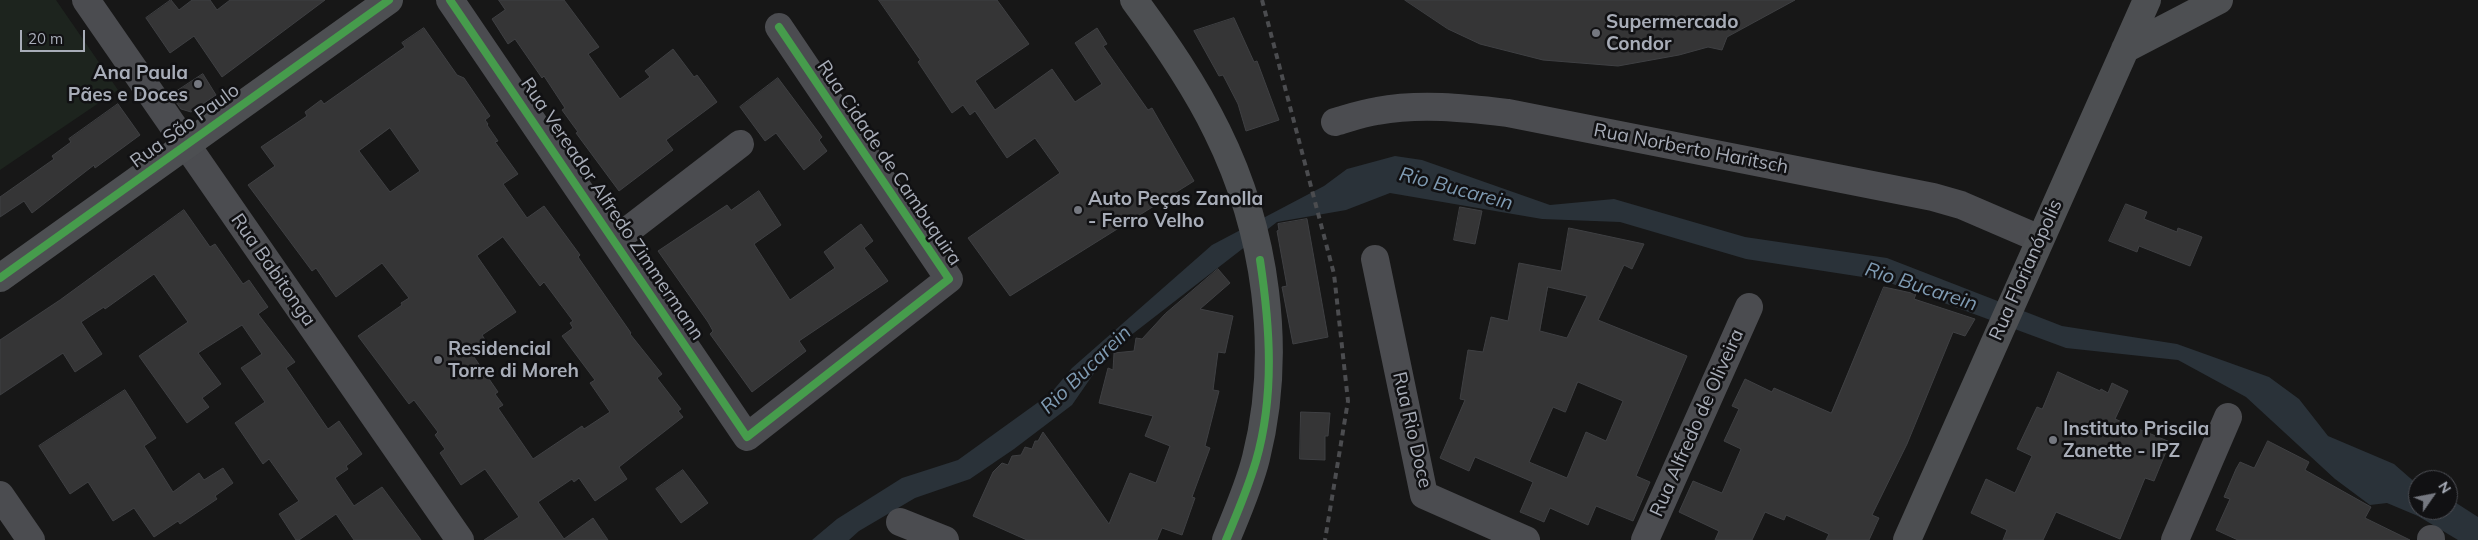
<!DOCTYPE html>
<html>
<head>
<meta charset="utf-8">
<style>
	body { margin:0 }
	#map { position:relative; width:2478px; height:540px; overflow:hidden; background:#171717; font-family:Mulish,sans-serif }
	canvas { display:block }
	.north { position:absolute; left:2408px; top:470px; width:50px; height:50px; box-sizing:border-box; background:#111113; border:1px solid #4d4f55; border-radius:50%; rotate:57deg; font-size:14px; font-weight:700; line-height:20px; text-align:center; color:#a8adb8 }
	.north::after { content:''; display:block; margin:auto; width:18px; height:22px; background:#757880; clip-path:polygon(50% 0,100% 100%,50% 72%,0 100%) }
	.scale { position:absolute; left:20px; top:30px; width:65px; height:22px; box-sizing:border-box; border:2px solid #a8adb8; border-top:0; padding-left:6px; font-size:15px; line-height:18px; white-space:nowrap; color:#a8adb8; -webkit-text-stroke:4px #111113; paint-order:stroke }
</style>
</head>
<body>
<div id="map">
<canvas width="2478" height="540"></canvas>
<div class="north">N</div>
<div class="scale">20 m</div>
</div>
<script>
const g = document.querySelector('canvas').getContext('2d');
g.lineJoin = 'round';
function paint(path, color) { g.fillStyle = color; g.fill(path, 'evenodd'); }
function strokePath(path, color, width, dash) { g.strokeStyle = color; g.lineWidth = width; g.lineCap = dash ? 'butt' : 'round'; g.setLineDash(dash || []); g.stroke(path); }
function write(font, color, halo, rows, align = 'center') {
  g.font = font + ' Mulish,sans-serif'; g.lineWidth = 5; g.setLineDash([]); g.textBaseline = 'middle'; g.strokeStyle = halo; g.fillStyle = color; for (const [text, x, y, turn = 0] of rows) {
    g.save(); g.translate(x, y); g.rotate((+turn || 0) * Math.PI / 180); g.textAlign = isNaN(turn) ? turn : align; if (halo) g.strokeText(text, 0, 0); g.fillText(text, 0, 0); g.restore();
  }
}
paint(new Path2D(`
	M0,0H56L118,90L0,170Z`), '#1d241e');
paint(new Path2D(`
	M1395,156L1422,160L1550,205L1614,199L1745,237L1887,258L2062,326L2177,344L2269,377L2299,399L2328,436L2394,464L2418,485V510H2448V499H2450L2478,517V540H2458L2418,516L2387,503L2370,505L2335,479L2246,397L2178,360L2066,348L1882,280L1746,259L1620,222L1542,219L1390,193L1346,210L1277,222L1108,353L1072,405L1014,449L970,479L915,498L859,531L849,540H812L837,519L902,478L958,460L1051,393L1072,368L1212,245L1324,186L1347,169Z`), '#2a3239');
const building = new Path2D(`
	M171,0L179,10L192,0H210L217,10L230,0H325L222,77L194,36L170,53L146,18Z
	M499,0H564L599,47L588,54L620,99L650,77L645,71L673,49L694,77L697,75L717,102L666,140L673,150L619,191L576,133L578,132L562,110L565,108L544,76L542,78L515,39L508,44L492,19L505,10Z
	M879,0H997L1029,44L975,81L995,110L1052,69L1075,102L1102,84L1075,43L1097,28L1107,44L1103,46L1148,110L1152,108L1194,181L1010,296L968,238L1060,173L1035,138L1007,158L975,111L970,115L963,105L952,113L918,62L920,60Z
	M1405,0H1795L1727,37L1722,50L1708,47L1679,55L1618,66L1543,60L1480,44L1448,29Z
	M1234,18L1254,62L1257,61L1279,120L1246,131L1238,104L1223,75L1219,76L1194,31Z
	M424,28L457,75L464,78L490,116L485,120L488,124L487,125L498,141L495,142L518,174L503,184L527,218L544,206L580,255L578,257L631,333L630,334L662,374L657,378L681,409L678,411L683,417L619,467L627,479L595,501L579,478L574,482L572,479L538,502L564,539L593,518L608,540H484L519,517L485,469L461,485L440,453L445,449L435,435L438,432L414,400L409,404L358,336L402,305L401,303L409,298L382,263L336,297L316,268L312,271L248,185L275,166L261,147L307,116L305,112L321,100L324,104L405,47L402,43ZM390,128L420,171L390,192L359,151ZM503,237L540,286L544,282L573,321L570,323L573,328L562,336L595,380L590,383L610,412L584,429L582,426L533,459L498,408L503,405L495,394L498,392L474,357L489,346L482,335L516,312L477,256Z
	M203,74L216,95L191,112L181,109L171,95Z
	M778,78L822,137L819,140L827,151L804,170L776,133L765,141L740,107Z
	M118,104L140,135L95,168L94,165L32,213L24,201L0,217V197L54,159L52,156L71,142L69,139Z
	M759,191L781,225L754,244L790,300L835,268L824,252L861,224L873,241L864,248L888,281L799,341L806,351L752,392L710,334L713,331L708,322L658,251L727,205L731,210Z
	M2126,204L2147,212L2144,219L2177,232L2178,228L2202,237L2190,266L2139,246L2137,252L2109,241Z
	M1460,207L1482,211L1475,244L1454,240Z
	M184,210L210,247L215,244L243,284L249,280L268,307L258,314L295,362L286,368L328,429L339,421L362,454L346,466L348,469L335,478L354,506L382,487L421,540H354L336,514L299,540H296L279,514L299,501L269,459L263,464L235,423L265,402L241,368L262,354L242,325L198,353L221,384L202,398L209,407L187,423L139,356L188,322L154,274L105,309L104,307L81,322L102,354L75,372L63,353L0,395V340L60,300Z
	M1307,219L1328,337L1293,344L1282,287L1287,286L1277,231L1279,230L1278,224Z
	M1569,228L1644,244L1632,269L1624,265L1598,320L1687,356L1636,476L1650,482L1633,521L1596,506L1588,525L1550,508L1544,522L1520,512L1533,482L1475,457L1469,471L1440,458L1465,400L1460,399L1468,350L1483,352L1491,317L1508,321L1519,263L1561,271ZM1548,287L1587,296L1567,338L1540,331ZM1578,382L1623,401L1606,441L1586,432L1567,478L1529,462L1553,407L1565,412Z
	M1218,269L1230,283L1200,309L1233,316L1225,353L1218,352L1213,390L1219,391L1205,446L1210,448L1192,497L1195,498L1182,535L1162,528L1157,540H1027L973,516L993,472L1002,463L1008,465L1012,456L1021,455L1025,447L1032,449L1035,441H1038L1043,432L1109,524L1130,473L1156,483L1170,446L1145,436L1153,416L1099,403L1108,368L1113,370L1114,353L1134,351L1136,338L1142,339L1165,314Z
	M1884,287L1916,294L1914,299L1975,319L1965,336L1953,332L1907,444L1872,515L1879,518L1869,540H1826L1829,534L1786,515L1784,520L1765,512L1752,540H1715L1719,531L1679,512L1693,481L1722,493L1741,449L1724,441L1739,409L1732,406L1745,379L1772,392L1774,388L1831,413Z
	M2058,372L2100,391L2101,389L2108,393L2112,383L2128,391L2115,419L2170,442L2154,481L2145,478L2120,539L2056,512L2043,540H2003L2007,530L1971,513L1986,479L2015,493L2032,456L2017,449L2037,407L2042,409Z
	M125,390L156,438L144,446L173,492L199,473L204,480L223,468L233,483L215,496L217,499L180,524L178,521L154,537L134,508L113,521L88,482L70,494L39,446Z
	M1301,412L1330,413L1328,436H1325V460L1300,459Z
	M2268,441L2309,462L2305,470L2371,507L2365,518L2410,540H2238L2216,530L2230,499L2224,497L2236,469L2240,462L2254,468Z
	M683,470L708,503L681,523L656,489Z`);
paint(building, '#353536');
strokePath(building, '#3f4043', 1);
strokePath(new Path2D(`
	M86,0L460,540
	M450,0L747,437L949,279L779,27
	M1335,122C1349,118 1363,113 1377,111C1421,103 1464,108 1508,113L1933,197L1961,205L2040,239
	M614,241L740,144
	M1375,259L1424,495L1526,540
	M0,495L31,540
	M900,522L945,540
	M1645,540L1749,307
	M2175,540L2228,417
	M2431,540V539`), '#4b4c50', 28);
strokePath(new Path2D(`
	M1134,0C1165,42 1194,84 1217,131C1266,230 1283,350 1256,458C1249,486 1237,513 1226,540
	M2125,49L2219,0
	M0,278L389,0
	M1907,540L2147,0`), '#4d4f52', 28);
strokePath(new Path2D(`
	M1262,0L1334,274L1348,401L1325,540`), '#4b4c4f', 4, [6, 5]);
strokePath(new Path2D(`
	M450,0L747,437L949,279L779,27
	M0,278L389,0
	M1226,540C1237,514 1248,488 1256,461C1275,395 1270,326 1260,260`), '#469c4c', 8);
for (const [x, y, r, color] of [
	[1596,33,5,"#757880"],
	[198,84,5,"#757880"],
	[1078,210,5,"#757880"],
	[438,360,5,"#757880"],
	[2053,440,5,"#757880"]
]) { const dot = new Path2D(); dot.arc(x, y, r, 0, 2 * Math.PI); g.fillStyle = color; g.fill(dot); strokePath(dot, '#111113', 2); }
write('bold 19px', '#a8adb8', '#111113', [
	["Supermercado",1606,22],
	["Condor",1606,44],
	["Ana Paula",188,73,"right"],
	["Pães e Doces",188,95,"right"],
	["Auto Peças Zanolla",1088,199],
	["- Ferro Velho",1088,221],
	["Residencial",448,349],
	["Torre di Moreh",448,371],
	["Instituto Priscila",2063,429],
	["Zanette - IPZ",2063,451]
], 'left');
write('19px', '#a8adb8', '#111113', [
	["Rua São Paulo",185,126,-36],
	["Rua Norberto Haritsch",1691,149,11],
	["Rua Cidade de Cambuquira",889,163,56],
	["Rua Vereador Alfredo Zimmermann",612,209,56],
	["Rua Babitonga",273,270,55],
	["Rua Florianópolis",2026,270,-66],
	["Rua Alfredo de Oliveira",1697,423,-66],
	["Rua Rio Doce",1412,430,77]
]);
write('italic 20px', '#7f9bb3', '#111113', [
	["Rio Bucarein",1456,189,15],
	["Rio Bucarein",1921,287,18],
	["Rio Bucarein",1086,370,-44]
]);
</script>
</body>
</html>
